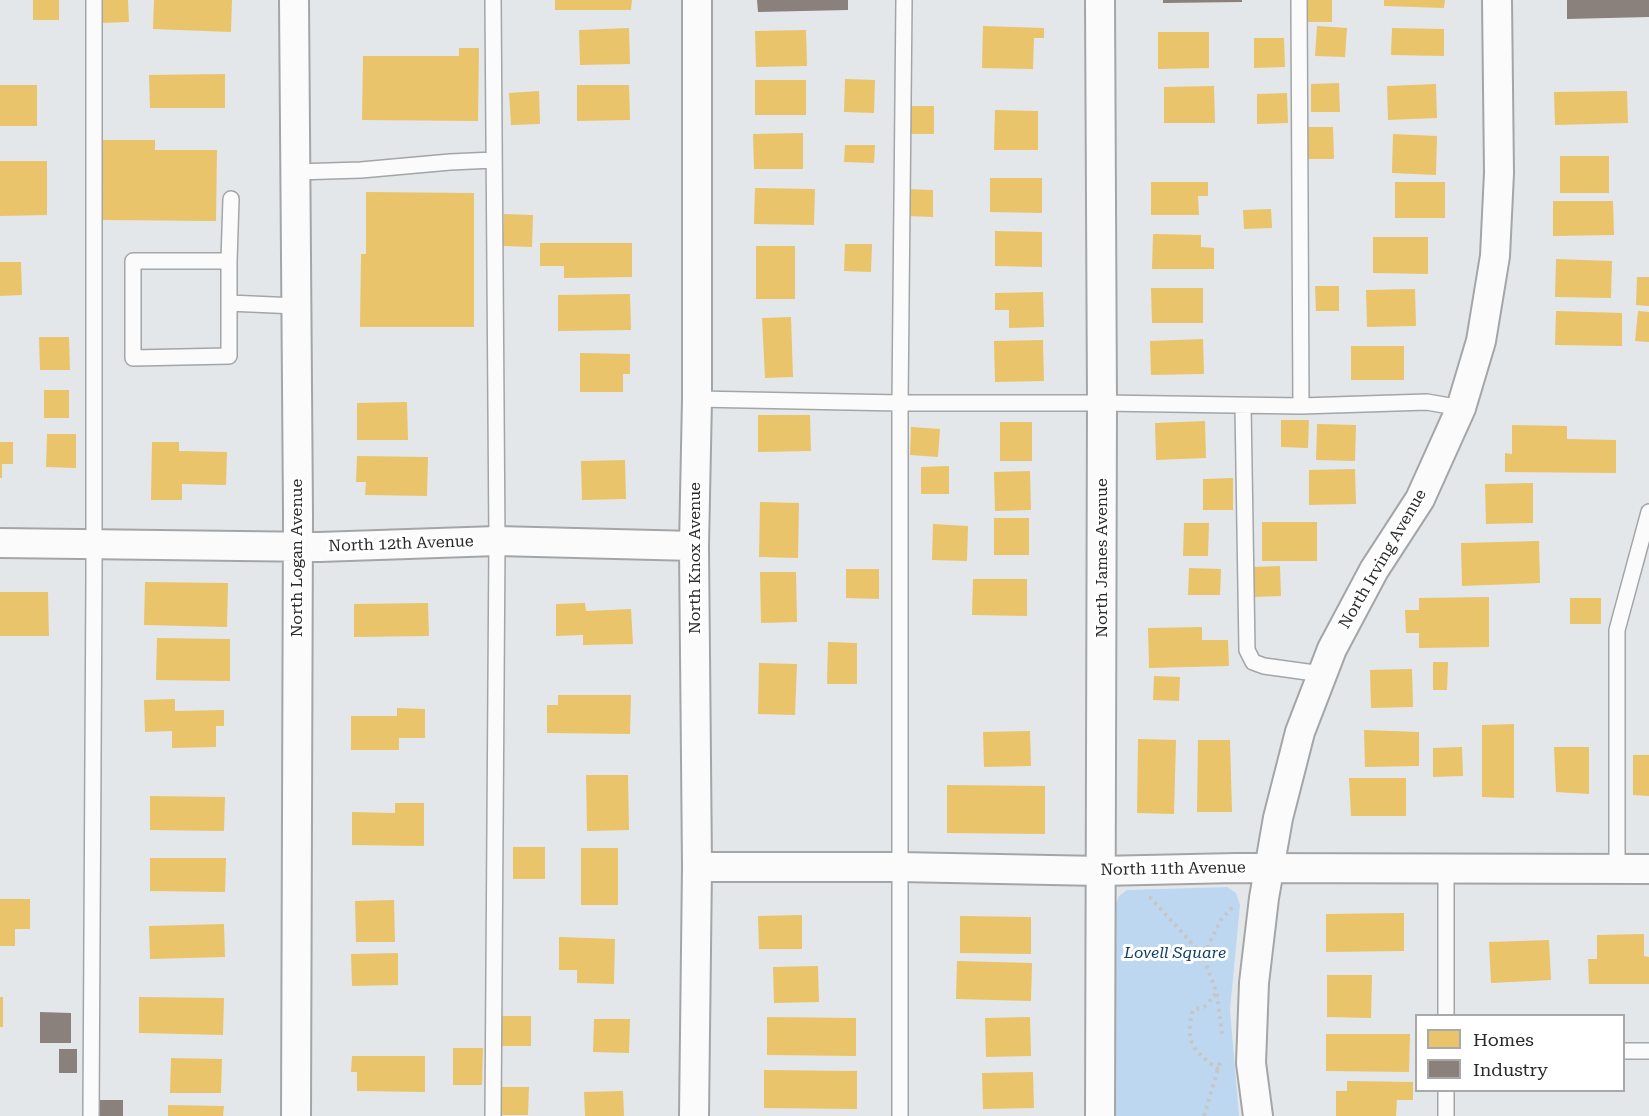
<!DOCTYPE html>
<html>
<head>
<meta charset="utf-8">
<style>
	body { margin:0 }
	#map { position:relative; width:1649px; height:1116px; overflow:hidden; background:#e4e7e9; font-family:"Roboto Serif",serif }
	canvas { display:block }
	.legend { position:absolute; left:1415px; top:1014px; width:210px; height:78px; box-sizing:border-box; background:#fff; border:2px solid #a9a9aa; margin:0; padding:8px 10px; list-style:none; font-size:18px; color:#27292b }
	.legend li { display:flex; align-items:center; gap:12px; height:30px }
	.legend b { width:30px; border:2px solid #a9a9aa }
</style>
</head>
<body>
<div id="map">
<canvas width="1649" height="1116"></canvas>
<ul class="legend">
<li><b style="height:16px;background:#e9c46a"></b>Homes</li>
<li><b style="height:16px;background:#8a817c"></b>Industry</li>
</ul>
</div>
<script>
const g = document.querySelector('canvas').getContext('2d');
g.lineJoin = 'round';
function paint(path, color) { g.fillStyle = color; g.fill(path, 'evenodd'); }
function strokePath(path, color, width, dash) { g.strokeStyle = color; g.lineWidth = width; g.lineCap = dash ? 'butt' : 'round'; g.setLineDash(dash || []); g.stroke(path); }
function write(font, color, halo, rows, align = 'center') {
  g.font = font + ' "Roboto Serif",serif'; g.lineWidth = 6; g.setLineDash([]); g.textBaseline = 'middle'; g.strokeStyle = halo; g.fillStyle = color; for (const [text, x, y, turn = 0] of rows) {
    g.save(); g.translate(x, y); g.rotate((+turn || 0) * Math.PI / 180); g.textAlign = isNaN(turn) ? turn : align; if (halo) g.strokeText(text, 0, 0); g.fillText(text, 0, 0); g.restore();
  }
}
paint(new Path2D(`
	M1227,887L1236,893L1240,905L1230,1010L1239,1116H1114L1115,906L1119,896L1127,890Z`), '#bed7f0');
paint(new Path2D(`
	M33,0H59V20H33Z
	M99,0H128L129,22L100,23Z
	M154,0H232L231,32L153,29Z
	M555,0H632L631,10H555Z
	M1304,0H1332V22H1305Z
	M1384,0H1445L1444,8L1384,6Z
	M983,26L1044,28V38H1034L1033,69L982,68Z
	M1317,26L1347,28L1345,57L1315,56Z
	M629,28L630,64L580,65L579,30Z
	M1392,28L1444,29V56L1391,55Z
	M806,30L807,66L756,67L755,31Z
	M1158,32H1209V68L1158,69Z
	M1254,38H1284L1285,67L1254,68Z
	M459,48H479L478,121L362,120L363,56H459Z
	M225,74V108H150L149,75Z
	M845,79L875,80L874,113L844,112Z
	M755,80H806V115H755Z
	M1339,83L1340,112H1311V84Z
	M1436,84L1437,118L1388,120L1387,86Z
	M0,85H37V126H0Z
	M577,85H629L630,120L577,121Z
	M1214,86L1215,123H1164V87Z
	M539,91L540,124L511,125L509,93Z
	M1627,91L1628,123L1555,125L1554,92Z
	M1287,93L1288,123L1257,124V94Z
	M905,106H934V134H905Z
	M995,110L1038,111V150H994Z
	M1305,127H1333L1334,159H1306Z
	M803,133V169H754L753,134Z
	M1393,134L1437,136L1436,175L1392,173Z
	M103,140H155V150H217L216,221L103,220Z
	M845,145H875L874,163L844,162Z
	M1560,156H1609V193H1560Z
	M0,161H47V215L0,216Z
	M990,178H1042V213L990,212Z
	M1151,182H1208V196H1198L1199,215H1151Z
	M1395,182H1445V218H1395Z
	M755,188L815,189L814,225L754,224Z
	M904,189L933,190V217L904,216Z
	M366,192L474,193V327H360L361,254H366Z
	M1553,201H1613L1614,235L1553,236Z
	M1271,209L1272,228L1244,229L1243,210Z
	M504,214L533,215L532,247L503,246Z
	M995,231L1042,232V267L995,266Z
	M1153,234L1201,235V247L1214,248V269H1152Z
	M1373,237H1428V274L1373,273Z
	M540,243H632V277L564,278V266H540Z
	M845,244H872L871,272L844,271Z
	M756,246H795V299H756Z
	M1556,259L1612,261L1611,298L1555,297Z
	M0,262H21L22,295L0,296Z
	M1637,277H1649V306L1636,305Z
	M1315,286H1339V311H1316Z
	M1151,288H1203V323H1152Z
	M1415,289L1416,326L1367,327L1366,290Z
	M1043,292L1044,327L1009,328V310H995V293Z
	M630,294L631,330L558,331V295Z
	M1556,311L1622,313V346L1555,345Z
	M1638,311L1649,312V342L1635,341Z
	M791,317L793,377L765,378L762,318Z
	M39,337H69L70,370H40Z
	M1203,339L1204,374L1151,375L1150,341Z
	M1043,340L1044,381L995,382L994,341Z
	M1351,346H1404V380H1351Z
	M580,353L630,354V374H623V392H580Z
	M44,390H69V418H44Z
	M407,402L408,440H357V403Z
	M758,415H810L811,451L758,452Z
	M1281,420H1309L1308,448L1281,447Z
	M1205,421L1206,458L1156,460L1155,423Z
	M1000,422H1032V461H1000Z
	M1317,424L1356,425L1355,461L1316,460Z
	M1512,425L1567,426V439L1616,440V473L1505,472V453L1512,454Z
	M911,427L940,429L938,457L910,455Z
	M47,434H76V468L46,467Z
	M0,442H13V464H2V478H0Z
	M152,442H179V451L227,452L226,485L182,484V500H151Z
	M357,456L428,457L427,496L365,495L366,482H356Z
	M625,460L626,499L582,500L581,461Z
	M949,466V494H921V467Z
	M1355,469L1356,504L1309,505V470Z
	M1030,471L1031,510L995,511L994,472Z
	M1233,478V510H1203V479Z
	M1533,483V523L1486,524L1485,484Z
	M760,502L799,503L798,558L759,557Z
	M994,518H1029V555H994Z
	M1262,522H1317V561H1262Z
	M1184,523H1209L1208,556H1183Z
	M933,524L968,526L967,561L932,560Z
	M1539,541L1540,583L1462,586L1461,543Z
	M1280,566L1281,596L1253,597L1252,567Z
	M1189,568L1221,569L1220,595H1188Z
	M846,569H879V599L846,598Z
	M760,572H796L797,622L761,623Z
	M973,579H1027V616L972,615Z
	M145,582L228,583L227,627L144,625Z
	M0,592H48L49,636H0Z
	M1489,597V647L1419,648V633H1406L1405,610H1419V598Z
	M1570,598H1601V624H1570Z
	M428,603L429,636L354,637V604Z
	M585,603L586,611L631,609L633,644L583,645V635L556,636V604Z
	M1202,627V640H1228L1229,666L1149,668L1148,628Z
	M157,638L230,639V681L156,680Z
	M828,642L857,643V684H827Z
	M1433,662H1448L1447,690H1433Z
	M759,663L797,664L795,715L758,714Z
	M1412,669L1413,707L1371,708L1370,670Z
	M1154,676L1180,677L1179,701L1153,700Z
	M558,695H631L630,734L547,733V705H558Z
	M175,699V711L224,710V726H216V747L172,748V731L145,732L144,700Z
	M397,708L425,709V738H399V750H351V716H397Z
	M1514,724V798L1482,797V725Z
	M1364,730L1419,732V766L1365,767Z
	M1030,731L1031,766L984,767L983,732Z
	M1138,739L1176,740L1174,814L1137,813Z
	M1198,740H1230L1232,812H1197Z
	M1462,747L1463,776L1433,777V748Z
	M1554,747H1589V794L1556,792Z
	M1633,755H1649V796L1633,795Z
	M586,775H628L629,830L587,831Z
	M1349,778H1406V816H1351Z
	M947,785L1045,786V834L947,833Z
	M150,796L225,797L224,831L150,830Z
	M395,803H424V846L352,845V812L395,813Z
	M513,847H545V879H513Z
	M581,848H618V905H581Z
	M150,858H226L225,892L150,891Z
	M0,899H30V929H15V946H0Z
	M394,900L395,942H356L355,901Z
	M1404,913V951L1326,952V914Z
	M802,915V949H759L758,916Z
	M960,916L1031,917V954L960,953Z
	M224,924L225,957L150,959L149,926Z
	M1644,934V956L1649,957V984H1589L1588,959H1597V935Z
	M559,937L615,939L614,984L577,983V970H559Z
	M1549,940L1551,980L1491,983L1489,942Z
	M398,953V985L352,986L351,954Z
	M957,961L1032,963L1031,1001L956,999Z
	M818,966L819,1002L774,1003L773,967Z
	M1327,975H1372L1371,1018L1327,1017Z
	M0,997H3V1027H0Z
	M139,997L224,998L223,1035L139,1033Z
	M499,1016H531V1046H498Z
	M767,1017L856,1018V1056L767,1055Z
	M1030,1017L1031,1056L986,1057L985,1018Z
	M594,1019H630L629,1053L593,1052Z
	M1326,1034H1410L1409,1072L1326,1071Z
	M453,1048H483L482,1085H453Z
	M352,1056H425V1092L357,1091V1072H351Z
	M171,1058L222,1059L221,1093H170Z
	M764,1070L857,1071V1109L764,1108Z
	M1033,1072L1034,1108L983,1109L982,1073Z
	M1347,1081L1413,1082V1100H1397L1396,1116H1336V1091H1347Z
	M498,1087H529L528,1115H497Z
	M623,1091L624,1116H585L584,1092Z
	M168,1105L224,1106L223,1116H168Z`), '#e9c46a');
paint(new Path2D(`
	M757,0H848V10L758,12Z
	M1163,0H1242V2L1163,3Z
	M1567,0H1649V17L1567,19Z
	M40,1012L71,1013V1043H40Z
	M59,1049H77V1073H59Z
	M98,1100H123V1116H98Z`), '#8a817c');
const lane = new Path2D(`
	M493,0L497,541L493,1116
	M1299,0L1301,406
	M295,172L361,170L450,162L494,160
	M229,261L231,199
	M229,303V261H133V358L229,356V303L296,306
	M697,399L900,403H1102L1301,406L1427,402L1461,408
	M1243,406L1247,650L1253,662L1264,666L1322,674
	M1446,868V1016
	M1617,869V630L1649,512
	M1624,1051H1649
	M1446,1090V1116
	M91,1116L94,576V0
	M900,1116V403L904,0`);
const street = new Path2D(`
	M294,0L298,514L296,1116
	M1100,0L1102,403L1100,1116
	M0,543L319,547L497,541L694,546
	M697,867H900L1100,871L1236,868L1649,869
	M694,1116L697,867L694,546L697,399V0
	M1258,1116L1251,1063L1254,983L1264,898L1278,818L1300,732L1332,649L1374,570L1420,499L1461,408L1481,341L1495,256L1499,173L1497,0`);
strokePath(lane, '#a3a5a7', 18);
strokePath(street, '#a3a5a7', 32);
strokePath(new Path2D(`
	M1149,898H1151L1203,956
	M1216,994L1204,1007L1193,1010C1184,1043 1194,1051 1219,1070
	M1222,1034L1217,994L1203,956L1221,920L1235,904
	M1204,1116L1221,1059`), '#c5c6c7', 4, [3, 4.5]);
strokePath(lane, '#fbfbfc', 15);
strokePath(street, '#fbfbfc', 28);
write('16px', '#27292b', '#fff', [
	["North 12th Avenue",401,544,-2],
	["North Logan Avenue",297,558,-90],
	["North Knox Avenue",695,558,-90],
	["North James Avenue",1102,558,-90],
	["North Irving Avenue",1383,559,-60],
	["North 11th Avenue",1173,869,-1]
]);
write('italic 16px', '#0f3e66', '#fff', [
	["Lovell Square",1175,953]
]);
</script>
</body>
</html>
